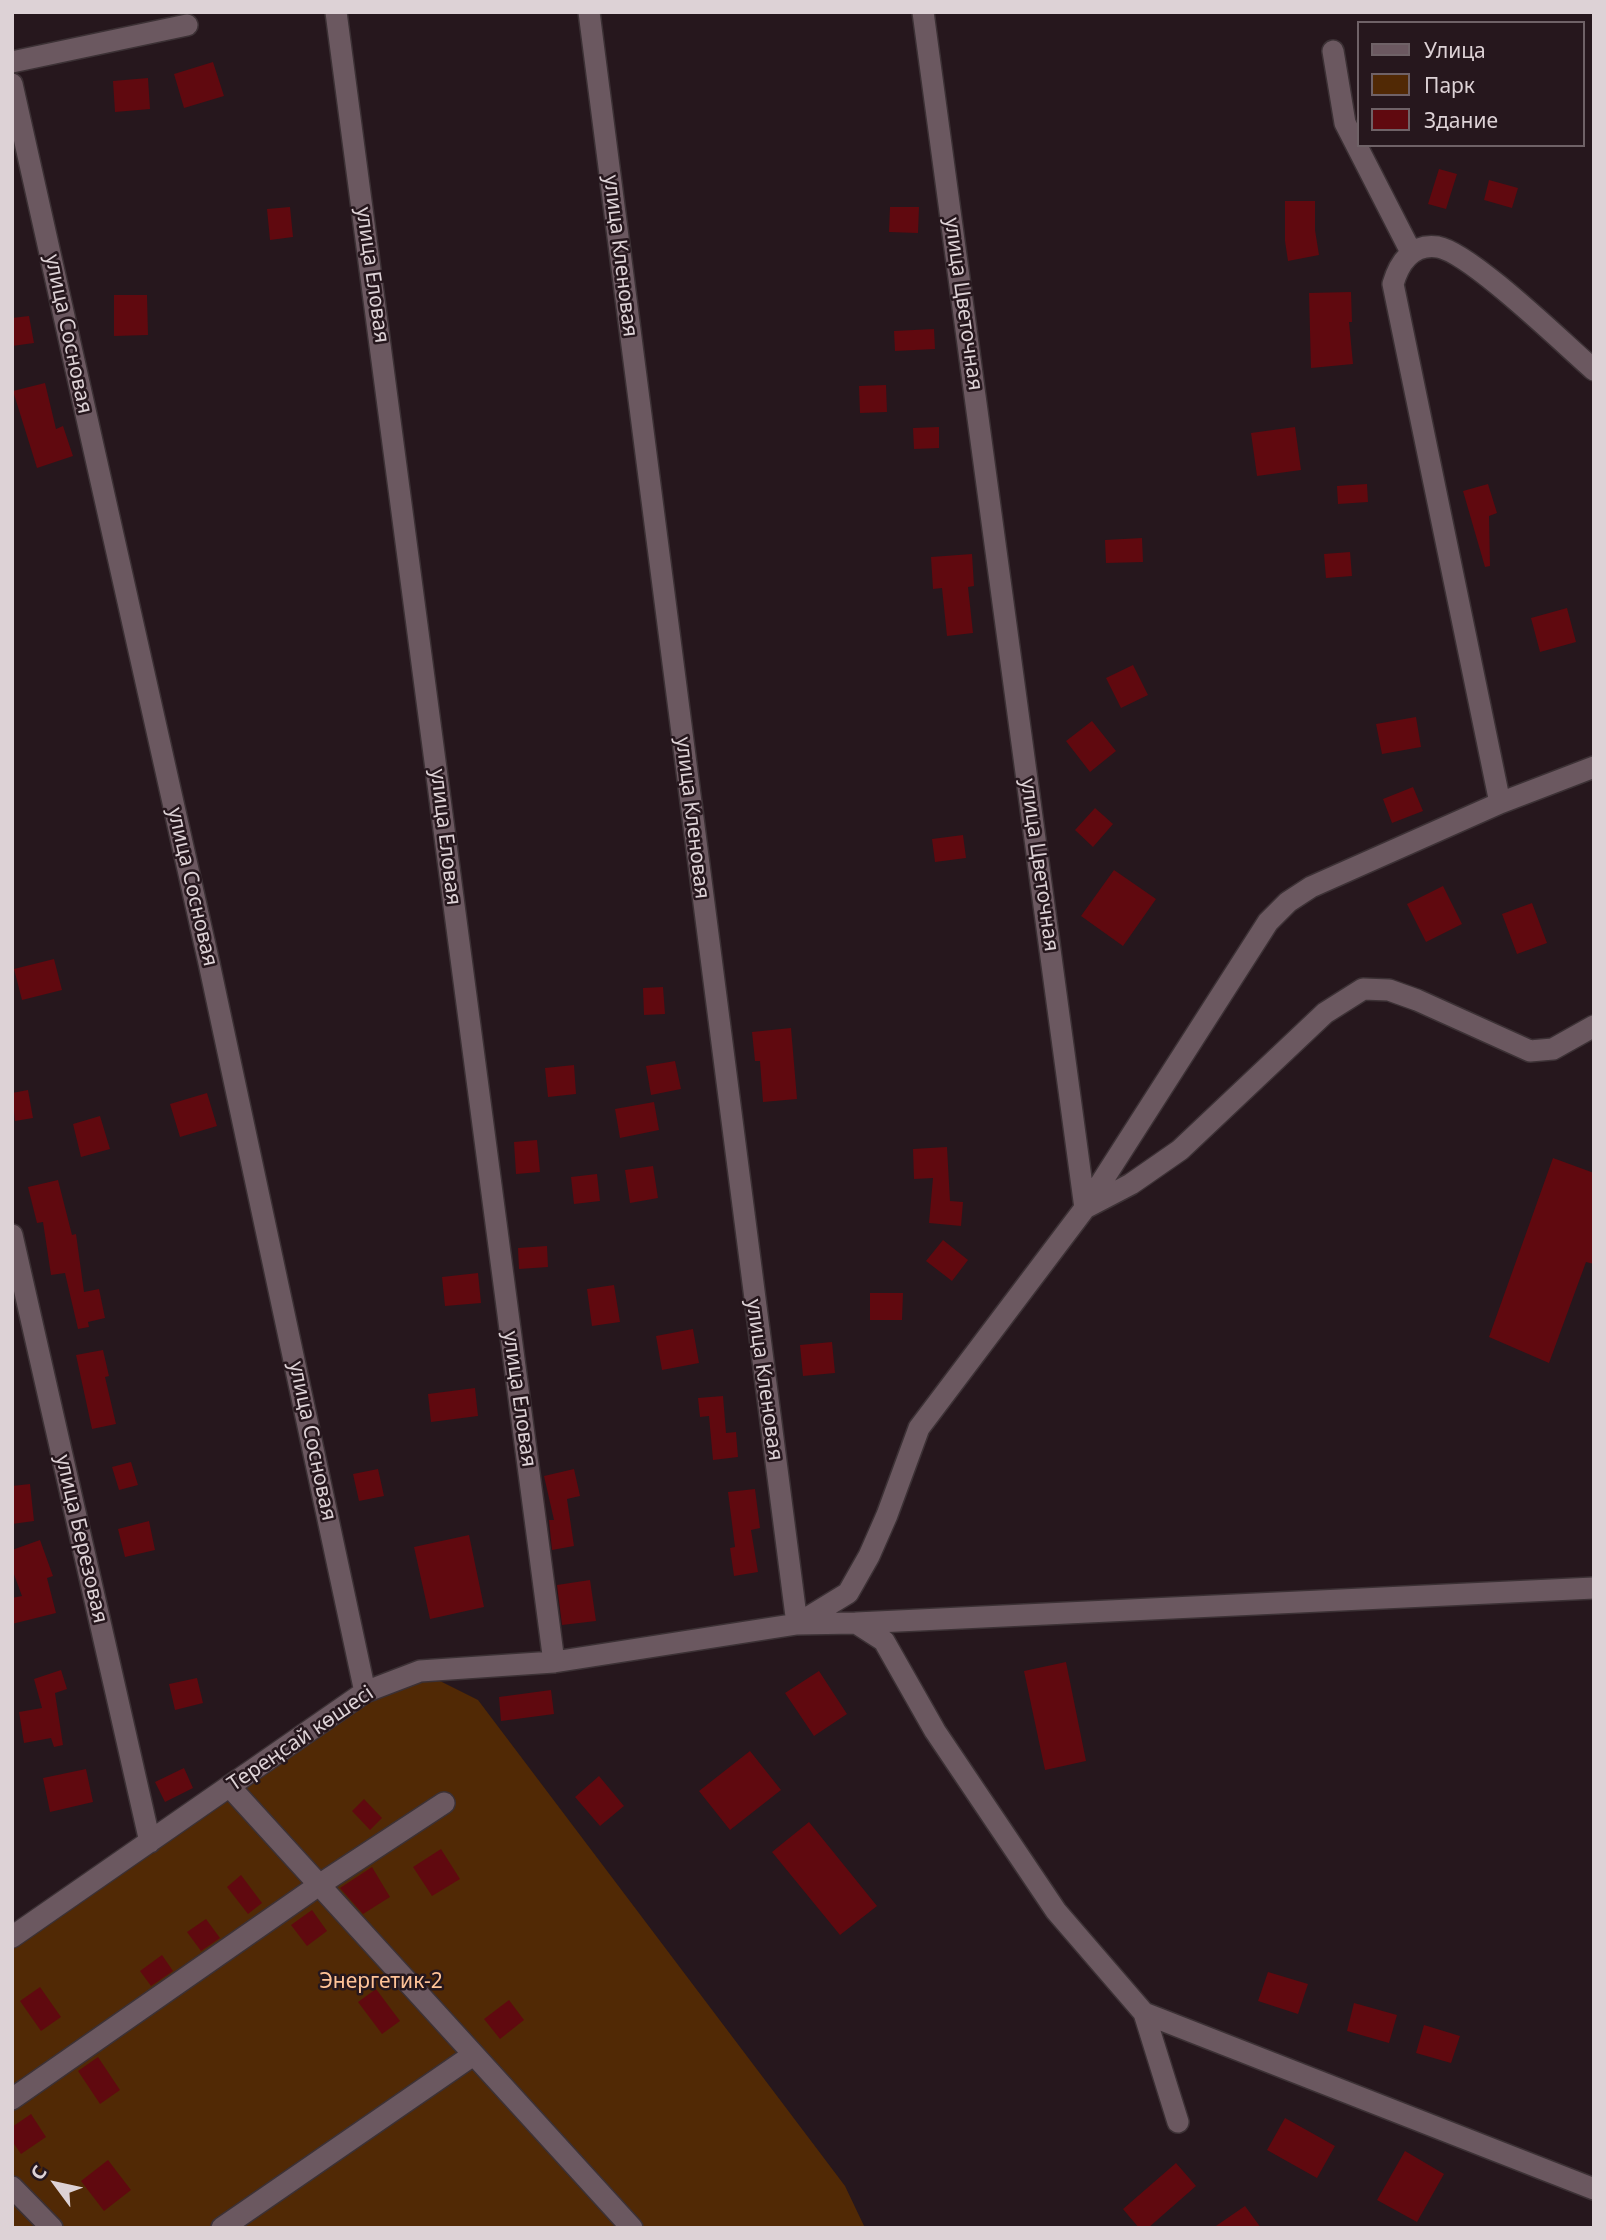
<!DOCTYPE html>
<html>
<head>
<meta charset="utf-8">
<style>
	body { margin:0 }
	#map { position:relative; width:1606px; height:2240px; overflow:hidden; background:#26171d; font-family:"Noto Sans",sans-serif }
	canvas { display:block }
	.frame { position:absolute; inset:0; border:14px solid #ddd2d6; pointer-events:none }
	.legend { position:absolute; left:1357px; top:21px; width:228px; height:126px; box-sizing:border-box; background:#26171d; border:2px solid #6f6267; margin:0; padding:9px 12px; list-style:none; font-size:21px; color:#ddd2d6 }
	.legend li { display:flex; align-items:center; gap:14px; height:35px }
	.legend b { width:35px; border:2px solid #6f6267 }
	.north { position:absolute; left:21px; top:2149px; width:70px; height:70px; -webkit-text-stroke:5px #26171d; paint-order:stroke; rotate:303deg; font-size:19px; font-weight:700; line-height:28px; text-align:center; color:#ddd2d6 }
	.north::after { content:''; display:block; margin:auto; width:24px; height:32px; background:#ddd2d6; clip-path:polygon(50% 0,100% 100%,50% 72%,0 100%) }
</style>
</head>
<body>
<div id="map">
<canvas width="1606" height="2240"></canvas>
<div class="frame"></div>
<ul class="legend">
<li><b style="height:9px;background:#6b5860"></b>Улица</li>
<li><b style="height:19px;background:#512905"></b>Парк</li>
<li><b style="height:19px;background:#60090f"></b>Здание</li>
</ul>
<div class="north">С</div>
</div>
<script>
const g = document.querySelector('canvas').getContext('2d');
g.lineJoin = 'round';
function paint(path, color) { g.fillStyle = color; g.fill(path, 'evenodd'); }
function strokePath(path, color, width, dash) { g.strokeStyle = color; g.lineWidth = width; g.lineCap = dash ? 'butt' : 'round'; g.setLineDash(dash || []); g.stroke(path); }
function write(font, color, halo, rows, align = 'center') {
  g.font = font + ' "Noto Sans",sans-serif'; g.lineWidth = 5; g.setLineDash([]); g.textBaseline = 'middle'; g.strokeStyle = halo; g.fillStyle = color; for (const [text, x, y, turn = 0] of rows) {
    g.save(); g.translate(x, y); g.rotate((+turn || 0) * Math.PI / 180); g.textAlign = isNaN(turn) ? turn : align; if (halo) g.strokeText(text, 0, 0); g.fillText(text, 0, 0); g.restore();
  }
}
paint(new Path2D(`
	M420,1671L478,1700L845,2186L865,2228H52L12,2187V1937L365,1692Z
	M12,2196L43,2228H12Z`), '#512905');
paint(new Path2D(`
	M213,62L224,96L184,108L174,74Z
	M148,78L150,109L115,112L113,81Z
	M1439,169L1457,174L1446,209L1428,204Z
	M1489,180L1518,188L1512,208L1484,200Z
	M1285,201H1315V230L1319,255L1288,261L1285,241Z
	M290,207L293,237L270,240L267,209Z
	M890,207H919L918,233L889,232Z
	M1351,292L1352,322H1349L1353,364L1311,368L1309,293Z
	M114,295H147L148,335L114,336Z
	M29,316L34,343L12,346V318Z
	M934,329L935,349L895,351L894,331Z
	M45,383L56,429L63,426L73,456L37,468L13,391Z
	M886,385L887,412L860,413L859,386Z
	M939,427V448L914,449L913,428Z
	M1295,427L1301,470L1257,476L1251,433Z
	M1367,484L1368,502L1338,504L1337,486Z
	M1488,484L1497,513L1489,516L1490,566L1485,567L1463,491Z
	M1142,538L1143,562L1106,563L1105,540Z
	M1350,552L1352,576L1326,578L1324,554Z
	M972,554L974,586L968,587L973,633L947,636L942,588L933,589L931,557Z
	M1567,608L1576,642L1540,652L1531,618Z
	M1133,665L1148,695L1121,708L1106,678Z
	M1416,717L1421,747L1382,754L1376,724Z
	M1092,721L1116,751L1090,772L1066,741Z
	M1413,787L1423,811L1392,823L1383,799Z
	M1095,808L1113,824L1093,847L1075,830Z
	M963,835L966,858L935,862L932,839Z
	M1114,870L1156,899L1123,946L1081,916Z
	M1443,886L1462,924L1426,942L1407,904Z
	M1532,903L1547,943L1517,954L1502,914Z
	M54,959L62,990L22,1000L14,969Z
	M663,987L665,1014L644,1015L643,988Z
	M791,1028L797,1099L763,1102L760,1061H755L752,1032Z
	M675,1061L681,1089L651,1095L646,1066Z
	M574,1065L576,1094L548,1097L545,1068Z
	M28,1090L33,1118L15,1121L12,1093Z
	M207,1093L217,1126L180,1137L170,1104Z
	M654,1102L659,1130L620,1138L615,1109Z
	M100,1116L110,1149L81,1157L73,1124Z
	M537,1140L540,1172L516,1174L514,1142Z
	M947,1147L950,1201L963,1202L961,1226L929,1223L933,1178L914,1179L913,1149Z
	M1553,1158L1594,1173V1264L1586,1262L1549,1363L1489,1337Z
	M653,1166L658,1198L630,1203L625,1170Z
	M597,1174L600,1201L574,1204L571,1177Z
	M58,1180L72,1235L76,1234L84,1292L99,1289L105,1318L88,1322L89,1327L78,1329L65,1273L51,1275L43,1222L37,1223L28,1187Z
	M943,1240L968,1260L952,1281L926,1261Z
	M547,1246L548,1267L519,1269L518,1248Z
	M478,1273L481,1303L445,1306L442,1277Z
	M614,1285L620,1322L592,1326L587,1289Z
	M870,1293H903L902,1320H870Z
	M693,1329L699,1363L662,1370L656,1336Z
	M832,1342L835,1373L803,1376L800,1345Z
	M103,1350L109,1376L105,1377L116,1424L92,1429L76,1355Z
	M475,1388L478,1416L431,1422L428,1394Z
	M723,1396L726,1433L736,1432L738,1457L713,1460L709,1416L700,1417L698,1398Z
	M131,1462L138,1485L119,1490L112,1467Z
	M378,1469L384,1496L359,1501L353,1474Z
	M574,1469L580,1496L567,1499L574,1546L552,1550L549,1520H554L544,1476Z
	M30,1484L34,1521L12,1524V1486Z
	M755,1489L760,1528L751,1530L758,1572L734,1576L730,1548L735,1547L728,1492Z
	M149,1521L155,1550L125,1557L118,1529Z
	M469,1535L484,1607L430,1619L414,1547Z
	M40,1540L53,1576L47,1578L56,1613L12,1624V1598L22,1596L12,1569V1550Z
	M590,1580L596,1621L562,1625L557,1585Z
	M1066,1662L1086,1761L1045,1770L1024,1671Z
	M61,1670L67,1689L55,1693L63,1745L54,1747L51,1738L24,1743L19,1712L42,1708L34,1679Z
	M819,1671L847,1714L814,1736L785,1693Z
	M197,1678L203,1703L175,1710L169,1684Z
	M551,1690L554,1714L501,1721L499,1697Z
	M750,1751L781,1790L730,1830L699,1791Z
	M184,1768L193,1788L165,1802L155,1782Z
	M86,1769L93,1802L50,1812L43,1778Z
	M599,1776L624,1806L600,1826L575,1797Z
	M364,1799L382,1818L370,1830L352,1811Z
	M809,1822L877,1906L840,1935L772,1852Z
	M441,1849L460,1879L432,1896L413,1867Z
	M372,1867L390,1897L363,1914L340,1888Z
	M241,1875L262,1903L248,1914L227,1887Z
	M312,1910L327,1931L307,1946L291,1925Z
	M206,1919L220,1938L201,1951L187,1932Z
	M162,1955L173,1971L151,1986L140,1971Z
	M1268,1972L1308,1984L1298,2014L1258,2001Z
	M40,1987L61,2017L41,2031L20,2001Z
	M376,1989L400,2021L382,2034L358,2002Z
	M509,2000L524,2020L500,2039L484,2019Z
	M1354,2003L1397,2015L1389,2043L1347,2031Z
	M1424,2025L1460,2036L1451,2063L1416,2053Z
	M98,2057L120,2090L100,2104L78,2071Z
	M31,2114L46,2137L21,2154L12,2141V2127Z
	M1285,2118L1335,2146L1317,2178L1267,2150Z
	M1405,2151L1444,2174L1417,2222L1377,2200Z
	M108,2160L131,2190L104,2211L81,2181Z
	M1176,2163L1196,2186L1148,2228H1139L1123,2209Z
	M1245,2206L1261,2228H1213Z`), '#60090f');
const minor = new Path2D(`
	M336,12L554,1662
	M589,12L797,1624
	M1333,51L1345,123L1411,252
	M12,62L187,25
	M12,84L209,963L365,1692
	M1500,803L1393,284C1399,263 1412,243 1438,247C1471,253 1564,344 1594,370
	M1087,1207L1131,1184L1180,1150L1325,1013L1363,989L1389,990L1417,1000L1530,1051L1553,1049L1594,1026
	M1085,1208L1268,922L1288,902L1311,887L1500,803L1594,767
	M12,1235L150,1842
	M799,1623L848,1593L869,1556L887,1515L919,1428L1085,1208L923,12
	M856,1623L1594,1588
	M230,1787L632,2228
	M12,1937L365,1692L420,1671L554,1662L797,1624L856,1623L884,1641L935,1731L1056,1911L1144,2013L1594,2189
	M1144,2013L1178,2122
	M12,2099L319,1885L444,1803
	M12,2187L52,2228
	M222,2228L473,2055`);
strokePath(minor, '#3c3135', 24);
strokePath(minor, '#6b5860', 21);
write('21px', '#ddd2d6', '#26171d', [
	["улица Кленовая",620,256,83],
	["улица Еловая",372,275,82],
	["улица Цветочная",963,304,82],
	["улица Сосновая",68,334,78],
	["улица Кленовая",692,818,83],
	["улица Еловая",445,837,83],
	["улица Цветочная",1039,865,82],
	["улица Сосновая",192,887,77],
	["улица Кленовая",764,1380,82],
	["улица Еловая",519,1399,82],
	["улица Сосновая",312,1441,78],
	["улица Березовая",81,1539,77],
	["Тереңсай көшесі",301,1739,-34]
]);
write('21px', '#ffc398', '#26171d', [
	["Энергетик-2",381,1982]
]);
</script>
</body>
</html>
